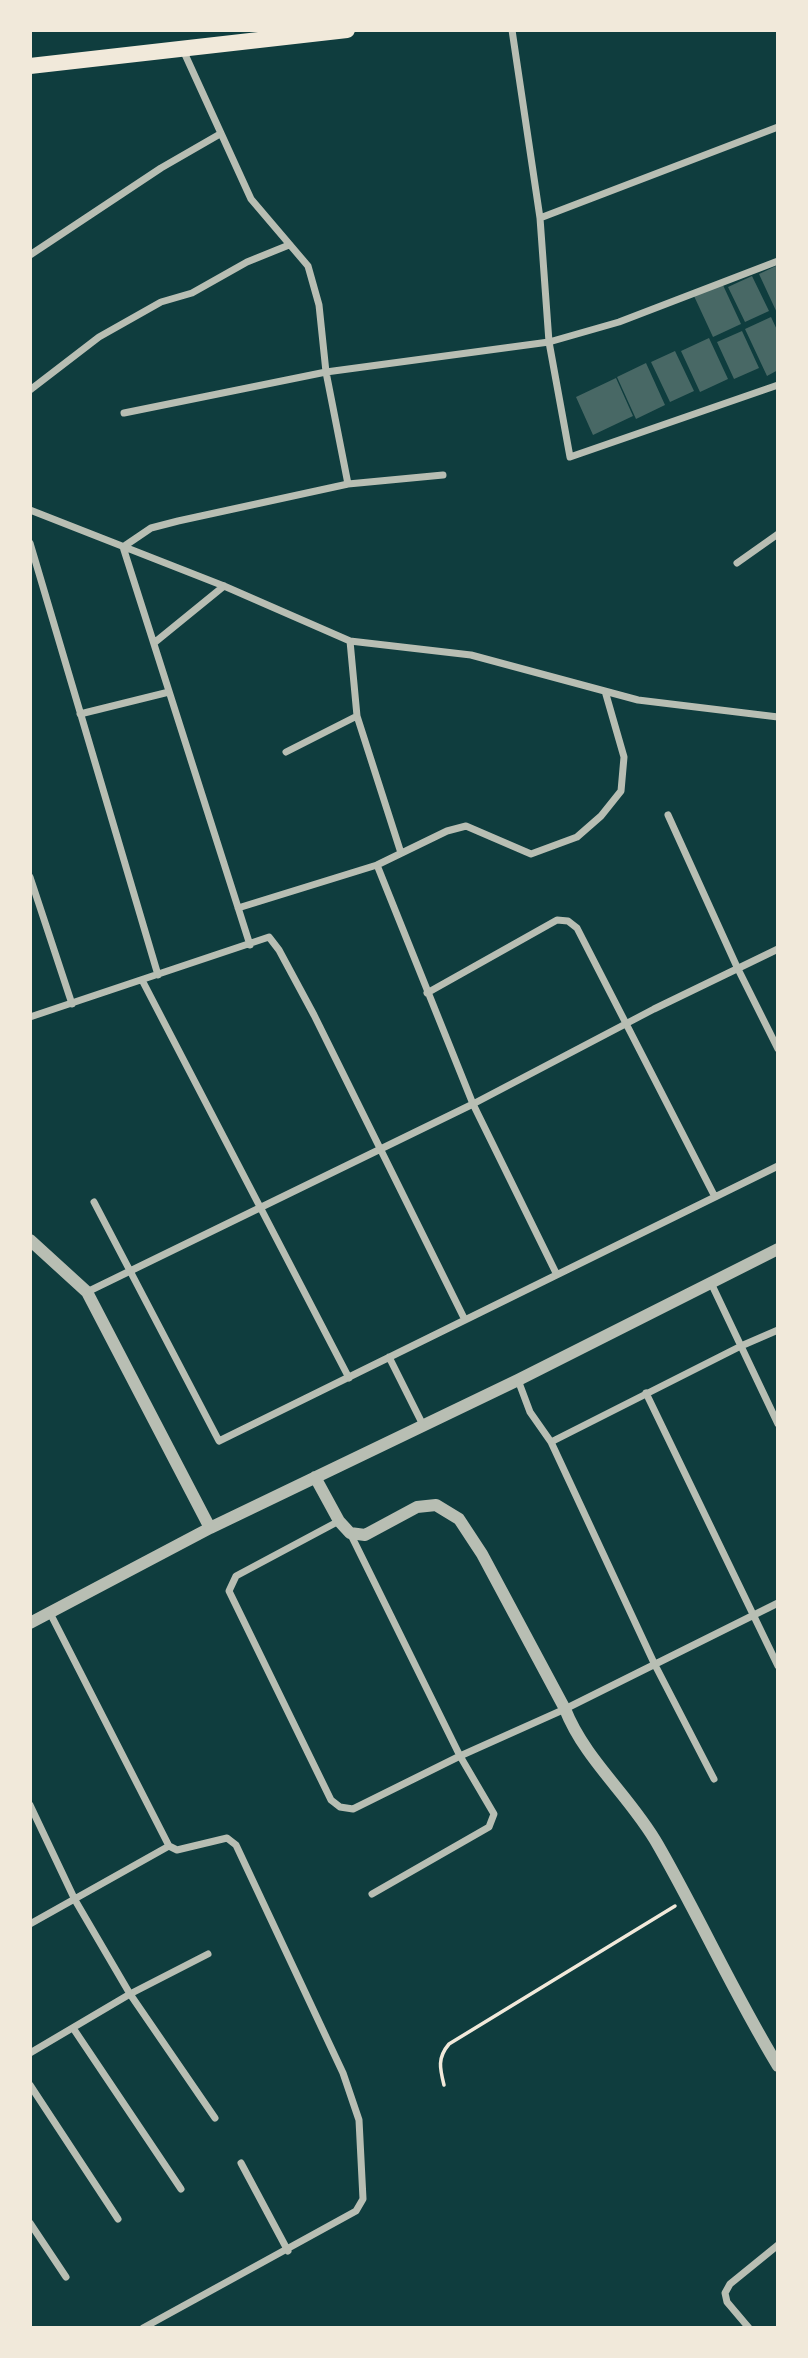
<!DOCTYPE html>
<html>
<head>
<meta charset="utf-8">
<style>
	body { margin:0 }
	#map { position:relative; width:808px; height:2358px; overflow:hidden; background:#0f3d3e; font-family:Karla,sans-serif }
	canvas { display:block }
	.frame { position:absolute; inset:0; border:32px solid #f1e9da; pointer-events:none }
</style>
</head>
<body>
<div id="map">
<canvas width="808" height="2358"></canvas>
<div class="frame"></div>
</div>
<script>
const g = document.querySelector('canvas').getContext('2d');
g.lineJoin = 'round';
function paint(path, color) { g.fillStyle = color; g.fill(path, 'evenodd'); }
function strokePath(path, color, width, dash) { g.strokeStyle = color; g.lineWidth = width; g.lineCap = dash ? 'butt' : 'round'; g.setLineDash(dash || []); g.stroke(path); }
paint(new Path2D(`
	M778,265V315L759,274Z
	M752,276L769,311L745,322L728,287Z
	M722,283L741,324L713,337L694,296Z
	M771,317L778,332V370L767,376L745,329Z
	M742,331L759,368L734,379L717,342Z
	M709,338L728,379L700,392L681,351Z
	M675,351L694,391L670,402L651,362Z
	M646,363L665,405L636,419L617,377Z
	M616,378L633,416L593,435L576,397Z`), '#486865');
strokePath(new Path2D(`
	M444,2085C440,2069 437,2058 449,2044L675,1906`), '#f1e9da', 3.5);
strokePath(new Path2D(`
	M512,30L540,218L549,342L570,457L778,385
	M183,50L251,199L308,266L319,305L326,372L348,484
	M540,218L778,127
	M30,255L161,168L220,134
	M30,390L99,337L161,302L192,293L247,262L289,245
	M124,413L326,372L549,342L619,322L778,261
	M30,510L224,586L350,641L471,655L638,700L778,717
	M30,543L158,975
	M737,563L778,534
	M350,641L357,716L401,853
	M154,643L224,586
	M80,714L169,692
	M286,752L357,716
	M668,815L737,967L778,1049
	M377,865L473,1104L556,1273
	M30,877L72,1004
	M238,908L377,865L447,831L466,826L531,854L577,837L601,816L621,791L624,757L605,691
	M250,945L123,547L151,528L178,521L348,484L443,475
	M142,980L349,1378
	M427,993L557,920L568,921L577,928L715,1197
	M30,1017L269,937L279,950L314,1015L464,1318
	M94,1202L219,1441L778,1166
	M711,1283L778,1424
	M87,1292L473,1104L654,1009L778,949
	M389,1357L423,1425
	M518,1380L530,1412L551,1442L741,1346L778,1330
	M646,1393L778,1666
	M551,1442L654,1663L714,1779
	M339,1521L236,1576L229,1591L331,1800L340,1807L353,1809L460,1756L494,1814L489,1827L372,1894
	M350,1533L460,1756L565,1709L778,1603
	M50,1613L169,1846L177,1850L227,1838L236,1845L343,2073L359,2120L363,2199L356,2211L143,2328
	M30,1805L75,1900L130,1994L30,2053
	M30,1924L169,1846
	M208,1954L130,1994L215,2118
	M73,2028L181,2189
	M30,2085L118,2219
	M241,2163L288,2251
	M30,2223L66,2277
	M749,2328L727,2302L725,2293L730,2284L778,2245`), '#b8beb3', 7);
strokePath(new Path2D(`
	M30,1240L87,1292L210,1528
	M315,1477L339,1521L350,1533L365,1535L417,1507L436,1505L459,1519L482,1554L565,1709C585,1760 631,1797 658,1845C700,1918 734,1994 778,2066
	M30,1623L210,1528L518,1380L778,1249`), '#b8beb3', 12);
strokePath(new Path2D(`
	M30,66L347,30`), '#f1e9da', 16);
</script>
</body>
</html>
